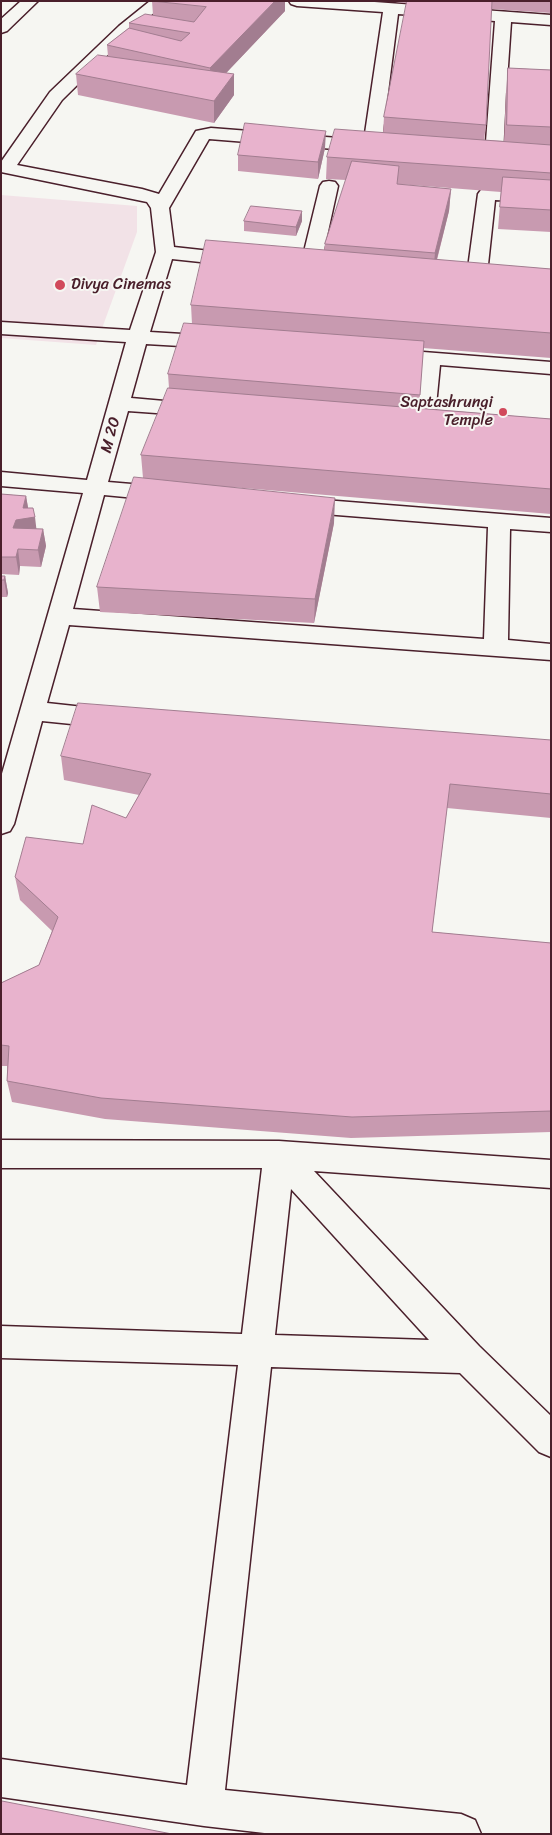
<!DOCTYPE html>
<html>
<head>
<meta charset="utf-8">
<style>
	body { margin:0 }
	#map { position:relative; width:552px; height:1835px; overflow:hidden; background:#f6f6f2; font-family:Sriracha,sans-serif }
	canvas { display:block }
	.frame { position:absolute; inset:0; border:2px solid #4a1f2b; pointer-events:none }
</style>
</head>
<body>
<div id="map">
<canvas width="552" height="1835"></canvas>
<div class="frame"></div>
</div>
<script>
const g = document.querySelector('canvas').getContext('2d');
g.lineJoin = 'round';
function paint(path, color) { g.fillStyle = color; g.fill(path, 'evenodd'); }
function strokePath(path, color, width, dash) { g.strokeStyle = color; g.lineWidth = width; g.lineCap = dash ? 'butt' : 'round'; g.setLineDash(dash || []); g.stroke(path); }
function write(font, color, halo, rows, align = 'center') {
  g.font = font + ' Sriracha,sans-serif'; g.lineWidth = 4; g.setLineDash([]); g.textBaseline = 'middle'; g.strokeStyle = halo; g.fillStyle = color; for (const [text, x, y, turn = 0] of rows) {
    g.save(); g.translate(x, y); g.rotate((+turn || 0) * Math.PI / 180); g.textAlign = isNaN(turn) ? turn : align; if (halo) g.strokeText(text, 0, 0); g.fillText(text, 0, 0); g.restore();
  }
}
paint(new Path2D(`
	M1,195L137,206V232L96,345L1,338Z`), '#f2e2e7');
const minor = new Path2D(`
	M21,1H38L7,31L1,33V19Z
	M150,1H168L131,32L62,100L17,165L142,189L159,194L196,131L211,128L364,140L383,12L297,6L291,4L289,1H361L551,15V25L511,22L507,81L551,84V94L506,92L503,155L500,159L494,160L488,159L485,155L495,21L398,14L381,147L378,151L372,152L209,139L169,208L174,247L238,254L245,256L248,260L245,264L238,266L172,259L150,332L215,336L222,338L225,342L222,346L215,348L146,344L131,398L198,404L205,405L208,410L205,415L198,416L128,411L108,482L167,487L175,489L178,494L175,499L167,501L104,495L73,609L484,639L488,527L299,512L291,510L288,505L291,500L299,498L551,518V532L510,529L508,640L551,644V660L69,625L47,703L111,710L120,713L123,719L120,725L111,728L42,721L14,824L10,831L1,834V777L83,493L1,486V472L87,480L126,342L1,334V322L130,330L156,252L151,208L147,202L1,172V162L50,92L119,26Z
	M329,181L335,182L338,186L320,268L317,272L310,274L303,272L300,268L320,186L323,182Z
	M487,189L551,193V203L495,200L486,283L483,287L476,289L469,287L466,283L478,194L481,190Z
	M385,349L551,362V374L440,365L434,426L430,431L423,433L416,431L412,426L419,364L378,359L375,355L378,351Z
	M1,1140L279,1141L551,1160V1188L314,1171L479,1346L551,1416V1457L539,1452L460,1373L271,1367L225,1790L461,1814L475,1820L481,1834H273L204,1826L1,1797V1759L187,1785L238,1365L1,1358V1326L242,1334L262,1168H1ZM291,1189L429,1340L275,1335Z`);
strokePath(minor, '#4a1f2b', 3);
paint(minor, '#f6f6f2');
paint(new Path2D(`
	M152,1L285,11L226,73L234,74V95L214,123L78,95L76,74L108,56L107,45L129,28V23L153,15Z
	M384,1H551V13L491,9L486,125L484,140L504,141L506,91L508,68L551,70V232L498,229L501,192L398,184L451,189L449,211L437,260L551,269V358L423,348L419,408L551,419V514L231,487L334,523L314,623L100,612L97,587L143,478L141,455L169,388L168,374L192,324L191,305L324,250L325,244L346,180L326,179L327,157L383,133L384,117L407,3Z
	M325,148L318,179L238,171V155Z
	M302,211V221L296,236L244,231V221Z
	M1,494L26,496L28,508L36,529H43L46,546L41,567L20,566L19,575L1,574Z
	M1,576H5L8,593L7,597H1Z
	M551,740V818L447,808L432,932L551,943V1132L351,1138L105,1119L12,1102L7,1081V1066H1V983L39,965L52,931L20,900L15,877L83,844L126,818L139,795L64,780L61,756Z`), '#c89ab0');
paint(new Path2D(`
	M275,1H285V11L211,89L210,68Z
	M234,74V95L214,123V101Z
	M326,131L325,148L318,179V162Z
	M451,189L449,211L433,274L435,253Z
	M302,211V221L296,236V227Z
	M26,496L29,513L35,517L37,534L13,528L16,520L23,508Z
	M335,498L334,523L314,623L315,599Z
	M43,529L46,546L41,567L38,550Z
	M18,549L20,566L19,575L16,557Z
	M5,576L8,593L7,597L4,580Z`), '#a27d90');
const building = new Path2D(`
	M152,1H275L210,68L107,45L129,28L181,41L190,33L129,23L145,14L194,22L206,7Z
	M407,1H492L486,125L384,117Z
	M98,55L234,74L214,101L76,74Z
	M508,68L551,70V127L507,125Z
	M245,123L326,131L318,162L238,155Z
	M335,129L551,145V173L327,157Z
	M352,161L399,166L397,184L451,189L435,253L325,244Z
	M503,177L551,180V210L500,207Z
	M251,206L302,211L296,227L244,221Z
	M206,240L551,269V333L191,305Z
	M184,323L424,341L420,395L168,374Z
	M168,388L551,419V489L141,455Z
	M134,477L335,498L315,599L97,587Z
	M1,494L26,496L23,508H33L35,517L16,520L13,528L43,529L38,550L18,549L16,557H1Z
	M1,576H5L4,580H1Z
	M78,703L551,740V794L450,784L432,932L551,943V1111L352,1117L101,1098L7,1081L9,1046L1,1045V983L39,965L58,917L15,877L26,837L83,844L92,805L126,818L151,774L61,756Z
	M2,1801L172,1834H1V1804Z`);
paint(building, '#e8b3cd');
strokePath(building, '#a27d90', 1);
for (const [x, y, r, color] of [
	[60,285,6,"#d1495b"],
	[503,412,5,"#d1495b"]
]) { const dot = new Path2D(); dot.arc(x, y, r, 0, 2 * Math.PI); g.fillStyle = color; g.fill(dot); strokePath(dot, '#f6f6f2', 2); }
write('16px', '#4a1f2b', '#f6f6f2', [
	["Divya Cinemas",71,285],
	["Saptashrungi",493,403,"right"],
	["Temple",493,421,"right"]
], 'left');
write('16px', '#4a1f2b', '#f6f6f2', [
	["M 20",111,435,-75]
]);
</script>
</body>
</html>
